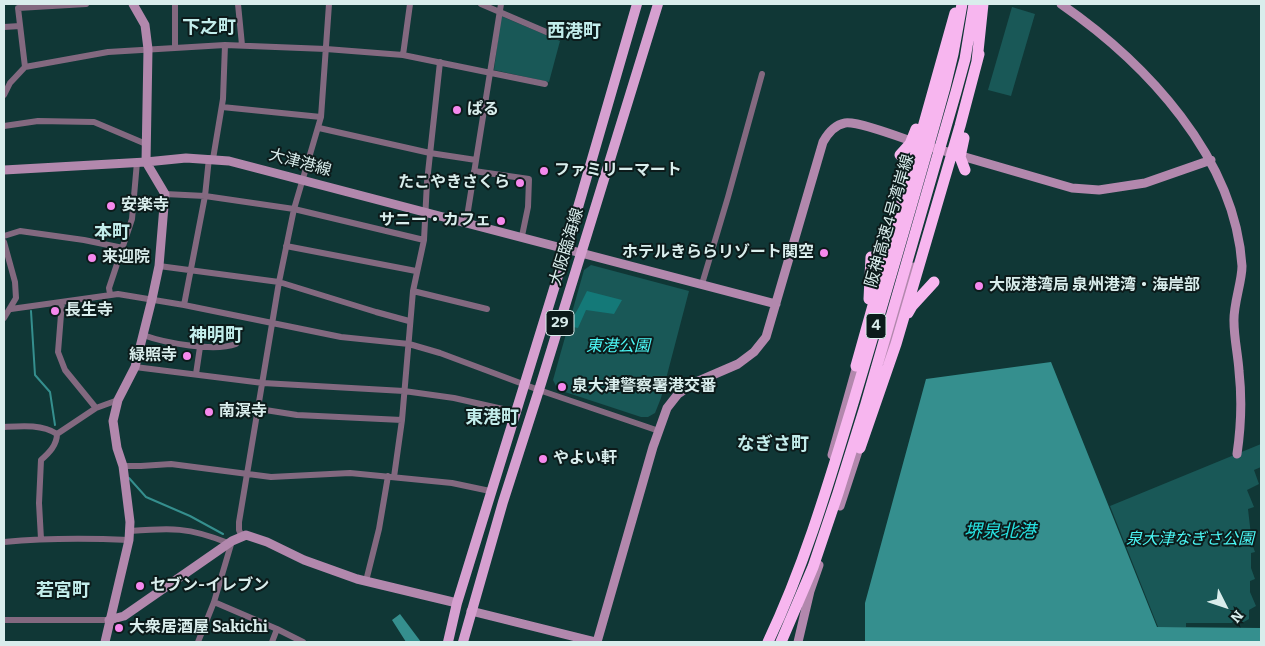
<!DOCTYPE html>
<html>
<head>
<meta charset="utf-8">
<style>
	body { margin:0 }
	#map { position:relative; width:1265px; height:646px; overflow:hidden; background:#103736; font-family:Bitter,serif }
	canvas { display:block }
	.frame { position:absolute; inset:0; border:5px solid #d9edec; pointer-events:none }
	.north { position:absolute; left:1200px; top:581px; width:50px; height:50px; -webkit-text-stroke:4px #0c1b1b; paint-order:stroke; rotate:131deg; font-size:14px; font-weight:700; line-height:20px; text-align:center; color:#d9edec }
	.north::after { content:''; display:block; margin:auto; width:18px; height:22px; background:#d9edec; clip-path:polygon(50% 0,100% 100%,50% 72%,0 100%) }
</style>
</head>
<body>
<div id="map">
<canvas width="1265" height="646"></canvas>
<div class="frame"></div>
<div class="north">N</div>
</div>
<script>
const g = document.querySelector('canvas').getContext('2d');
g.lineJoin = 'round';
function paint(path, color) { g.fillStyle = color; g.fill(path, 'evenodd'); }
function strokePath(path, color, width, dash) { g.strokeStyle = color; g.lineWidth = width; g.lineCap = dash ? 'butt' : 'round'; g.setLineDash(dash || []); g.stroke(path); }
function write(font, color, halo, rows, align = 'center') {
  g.font = font + ' Bitter,"Noto Sans JP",serif'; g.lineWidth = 4; g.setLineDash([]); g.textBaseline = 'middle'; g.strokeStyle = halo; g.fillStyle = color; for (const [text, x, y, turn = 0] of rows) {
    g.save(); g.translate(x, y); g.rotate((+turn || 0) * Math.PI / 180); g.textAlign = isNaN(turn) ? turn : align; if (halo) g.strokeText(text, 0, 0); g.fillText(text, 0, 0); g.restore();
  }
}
paint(new Path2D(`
	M1012,7L1035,14L1011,96L988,90Z
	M501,16L560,41L549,82L494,70Z
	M591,265L689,291L661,398L655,413L648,417H641L565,392L567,385L559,382L557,388L553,380L584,270Z
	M1261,444V467L1254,470L1259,484L1247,490L1254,507L1248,509L1252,544L1255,552L1251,553V568L1255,579L1250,581V592L1256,606L1249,610V619L1242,623H1186V627H1158L1110,506Z`), '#195857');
paint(new Path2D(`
	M587,291L622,300L614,314L586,310L578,328L568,326L579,307Z`), '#147978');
paint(new Path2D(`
	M1051,362L1157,627L1261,628V642H865V603L926,379Z
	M400,614L421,642H406L392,620Z`), '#358f8e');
strokePath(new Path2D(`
	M31,311L35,375L50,392L55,425
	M129,478L146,497L190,516L223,534`), '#358f8e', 2);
strokePath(new Path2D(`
	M175,4V47
	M238,4L242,45
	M481,4L558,37
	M4,27L20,26
	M403,55L410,4
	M25,67L18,8L86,4
	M4,95L10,83L25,67L108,52L225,45L326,49L403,55L545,84
	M222,107L321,117
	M4,126L38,121L94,122L146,144
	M319,128L430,153L476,160
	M213,159L223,99L225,45
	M474,171L529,179L528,207L522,236
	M165,194L205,196L294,209L424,240
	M466,223L501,4
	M4,236L20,231L84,240L123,248
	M4,242L15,282L16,298L4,318
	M286,246L416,271
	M159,266L279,282L376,312L409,321
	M702,284L728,197L762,74
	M413,291L487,309
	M110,294L109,288L132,219L137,162
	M62,302L58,352L65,370L96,408
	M184,305L205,196L209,158
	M11,309L118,294L184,305L341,337L409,344L440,353L539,390L659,431
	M143,335C165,343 214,352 236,344
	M135,367L263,383L404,391L454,398L516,412
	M196,374L200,347
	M259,409L297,415L402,420
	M4,427C21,426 42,424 57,434
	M123,466H141L171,464L271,477L350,473L452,483L490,491
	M394,477L402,420L413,291L424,240L427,182L440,62
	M130,531C171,528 189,527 228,543
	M242,537L239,530V522L279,282L294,209L321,117L329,4
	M41,539L39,503L41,460C49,453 57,445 57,434L96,408L118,400
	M4,542C46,538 87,538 129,540
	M366,581L379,529L388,476
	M214,602L277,629L303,642
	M4,620H109
	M198,642L214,602L232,541
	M272,642L277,629`), '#836980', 6);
strokePath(new Path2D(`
	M1061,4C1146,63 1235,157 1242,266C1242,282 1233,305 1234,322C1234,338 1238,355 1239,371C1242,398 1241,427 1237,454
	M934,148L1072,188L1099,190L1145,183L1211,160
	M4,170L146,162L186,158L229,161L776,304
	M885,360L913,267
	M832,455L858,362
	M840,506L861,442
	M471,611L596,642
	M109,620L124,616L232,541L246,535L267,542L304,560L357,579L457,603
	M105,642L129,540L130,522L123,466L117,448L113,421L118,400L135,367L152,299L159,266L165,194L146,162L148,49L145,25L133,4
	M597,642L653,447L667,408L678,394L694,383L738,364L754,352L766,337L823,142C828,133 834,125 845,123C858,121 902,138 917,143
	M798,642L810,591L819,565`), '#b288ad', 9);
strokePath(new Path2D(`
	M448,642L457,603L561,266L637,4
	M463,642L503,502L539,390L658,4`), '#d6a0d0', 10);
strokePath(new Path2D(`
	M977,61L983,4
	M964,138L960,157L965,170
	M900,155L910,144L916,129
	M869,299L871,257
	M908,313L912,306L934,282
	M856,366L955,13
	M860,448L896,344L960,126L979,54
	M768,642C805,564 829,482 854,400C885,296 916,192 945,87L953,54L962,4
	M781,642L813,567L838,493L865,407L956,92L965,59L974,4`), '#f7b6ef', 11);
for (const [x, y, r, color] of [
	[457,110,5,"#f688ed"],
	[544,171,5,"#f688ed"],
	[520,183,5,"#f688ed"],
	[111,206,5,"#f688ed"],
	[501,221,5,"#f688ed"],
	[824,253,5,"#f688ed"],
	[92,258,5,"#f688ed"],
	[979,286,5,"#f688ed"],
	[55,311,5,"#f688ed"],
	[187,356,5,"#f688ed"],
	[562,387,5,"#f688ed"],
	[209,412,5,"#f688ed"],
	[543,459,5,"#f688ed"],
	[140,586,5,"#f688ed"],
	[119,628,5,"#f688ed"]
]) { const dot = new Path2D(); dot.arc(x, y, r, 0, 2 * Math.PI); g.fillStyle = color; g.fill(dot); strokePath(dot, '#0c1b1b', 2); }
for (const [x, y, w] of [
	[560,323,28],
	[876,326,20]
]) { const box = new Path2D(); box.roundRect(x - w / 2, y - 12.5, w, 25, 4); g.fillStyle = '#0c1b1b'; g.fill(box); strokePath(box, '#d9edec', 1); }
write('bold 15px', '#d9edec', null, [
	["29",560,323],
	["4",876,326]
]);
write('bold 16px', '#d9edec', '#0c1b1b', [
	["ぱる",467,110],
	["ファミリーマート",554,171],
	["たこやきさくら",510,183,"right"],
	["安楽寺",121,206],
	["サニー・カフェ",491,221,"right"],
	["ホテルきららリゾート関空",814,253,"right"],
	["来迎院",102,258],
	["大阪港湾局 泉州港湾・海岸部",989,286],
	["長生寺",65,311],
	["緑照寺",177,356,"right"],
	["泉大津警察署港交番",572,387],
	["南溟寺",219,412],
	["やよい軒",553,459],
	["セブン-イレブン",150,586],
	["大衆居酒屋 Sakichi",129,628]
], 'left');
write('16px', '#d9edec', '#0c1b1b', [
	["大津港線",300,163,15],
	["阪神高速4号湾岸線",890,221,-74],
	["大阪臨海線",567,247,-73]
]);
write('italic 16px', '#4bf6f4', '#0c1b1b', [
	["東港公園",618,347],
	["泉大津なぎさ公園",1190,540]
]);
write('bold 18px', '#c3edeb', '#0c1b1b', [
	["下之町",209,28],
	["西港町",574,32],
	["本町",112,233],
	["神明町",216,336],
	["東港町",492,418],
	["なぎさ町",773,445],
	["若宮町",63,591]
]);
write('italic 18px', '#27e1e0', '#0c1b1b', [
	["堺泉北港",1000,532]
]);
</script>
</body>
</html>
